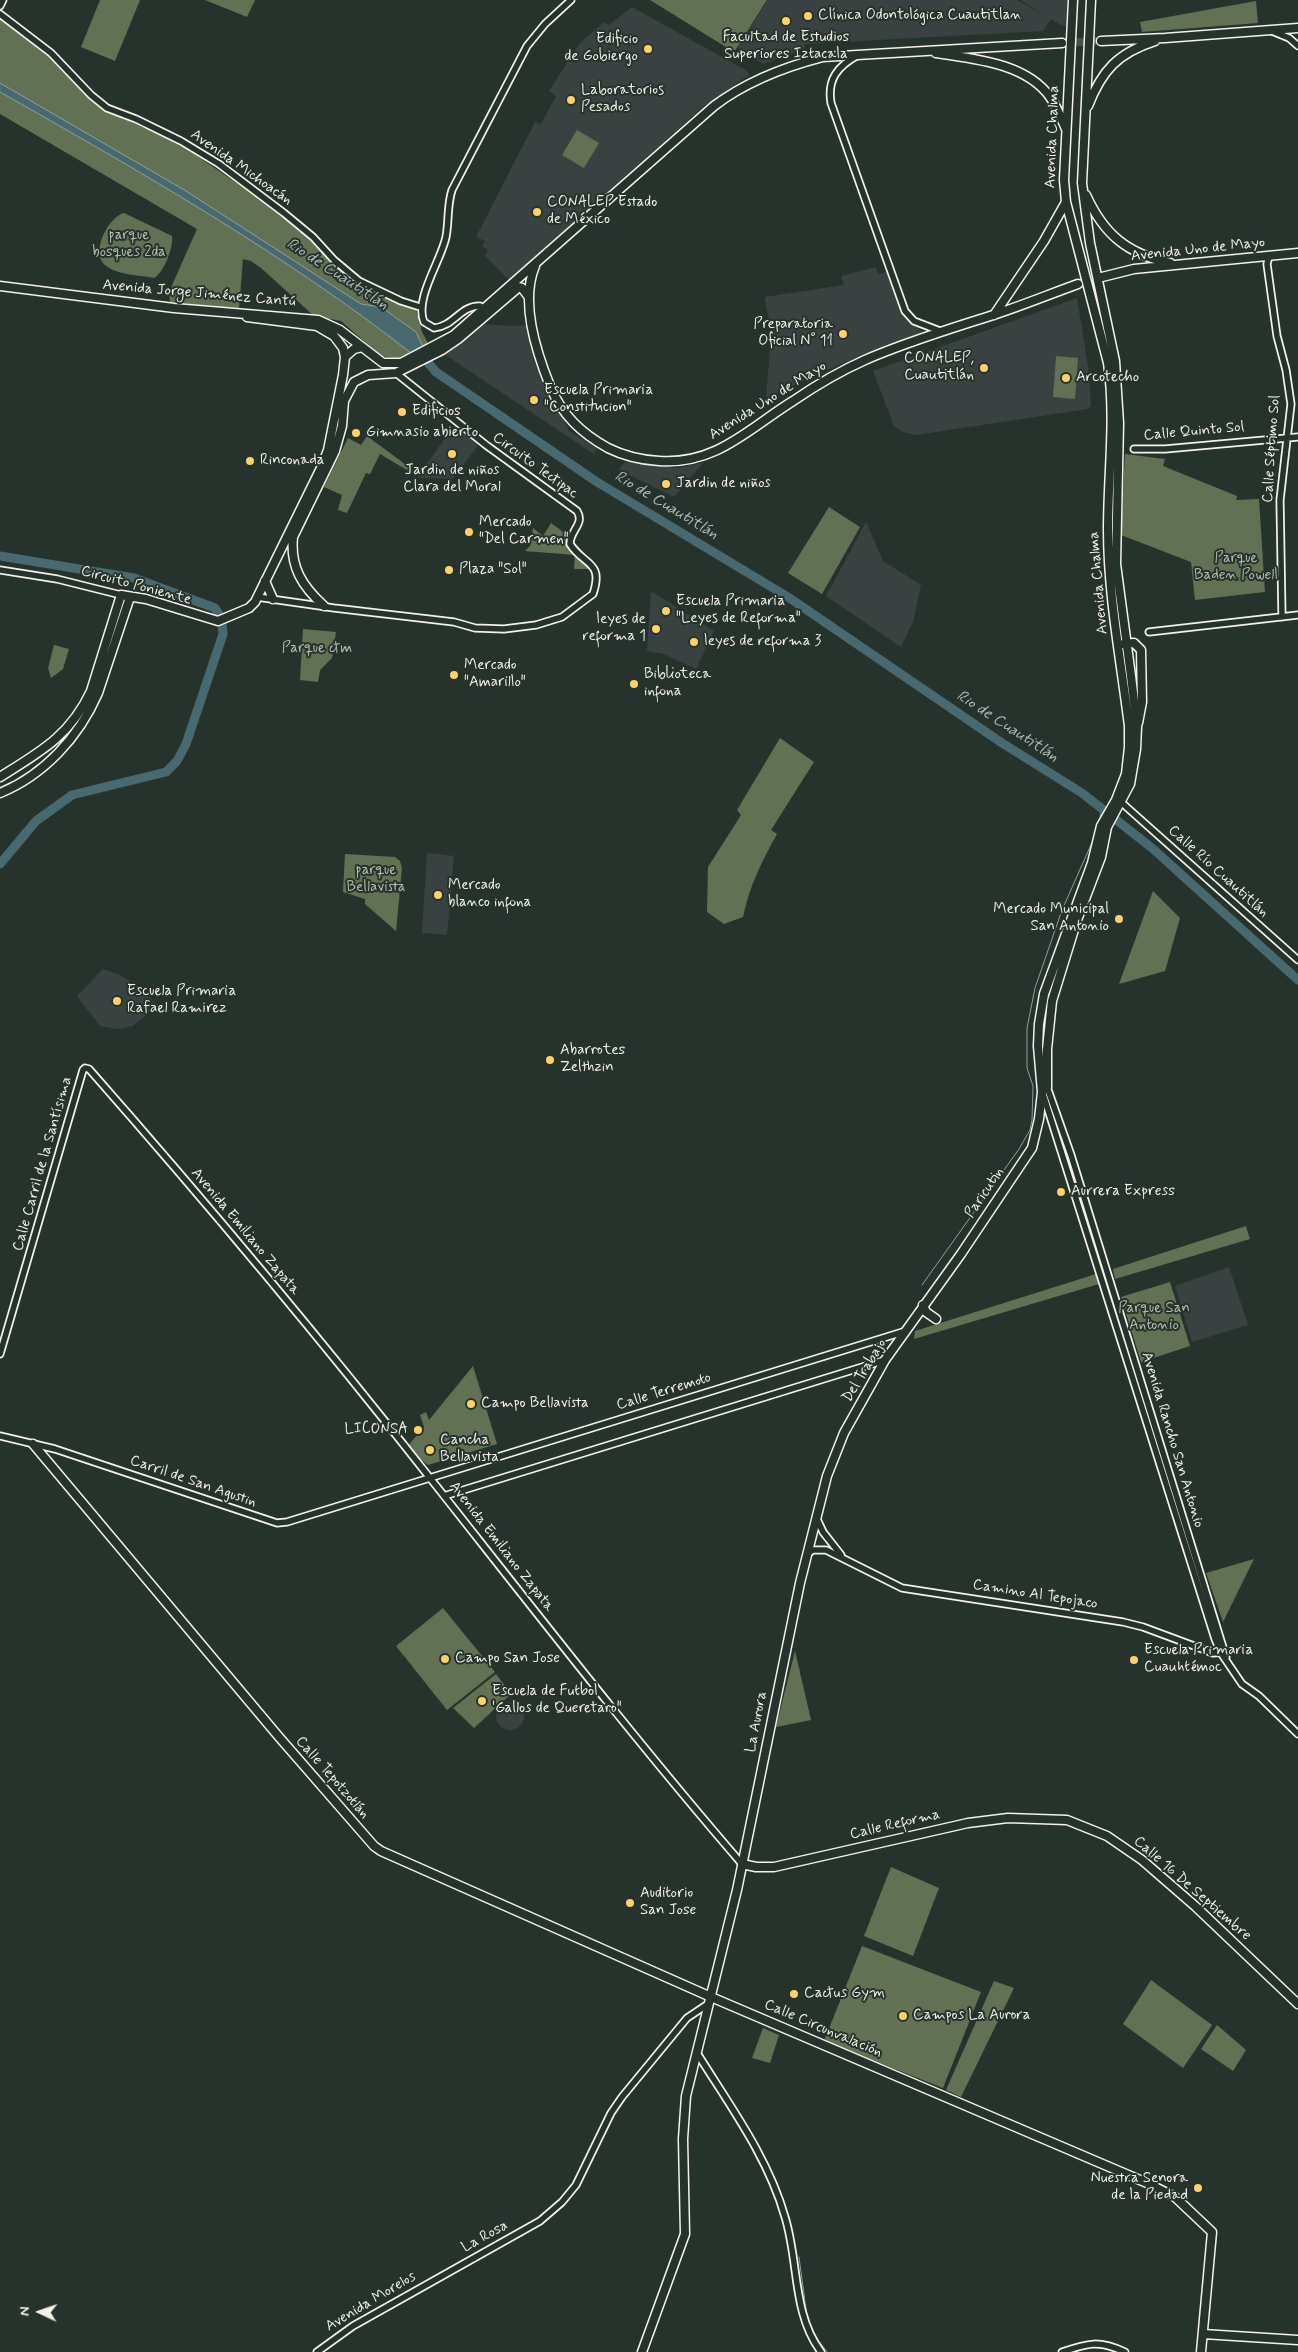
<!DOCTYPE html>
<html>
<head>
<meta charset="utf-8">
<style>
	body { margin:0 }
	#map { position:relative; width:1298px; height:2352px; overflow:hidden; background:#26332d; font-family:Mynerve,sans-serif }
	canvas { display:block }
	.north { position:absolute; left:15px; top:2287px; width:50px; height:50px; -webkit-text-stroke:4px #26332d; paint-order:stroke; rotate:273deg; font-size:14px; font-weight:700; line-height:20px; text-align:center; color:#f4f1e8 }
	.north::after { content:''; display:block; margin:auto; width:18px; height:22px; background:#f4f1e8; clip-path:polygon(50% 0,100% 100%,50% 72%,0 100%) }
</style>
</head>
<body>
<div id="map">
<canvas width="1298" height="2352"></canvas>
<div class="north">N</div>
</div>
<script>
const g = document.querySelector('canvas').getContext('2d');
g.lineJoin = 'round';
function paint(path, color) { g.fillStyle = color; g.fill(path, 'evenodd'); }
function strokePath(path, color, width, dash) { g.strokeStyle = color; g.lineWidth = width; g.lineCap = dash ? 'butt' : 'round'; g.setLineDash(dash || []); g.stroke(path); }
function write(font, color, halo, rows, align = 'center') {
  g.font = font + ' Mynerve,sans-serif'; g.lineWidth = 4; g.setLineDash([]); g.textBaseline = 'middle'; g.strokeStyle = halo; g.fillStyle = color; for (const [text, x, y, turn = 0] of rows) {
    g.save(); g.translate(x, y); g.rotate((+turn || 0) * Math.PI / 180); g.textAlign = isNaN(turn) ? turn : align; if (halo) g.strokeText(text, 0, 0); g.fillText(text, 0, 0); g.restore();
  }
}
paint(new Path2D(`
	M768,0H1017L1051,19L1043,31L805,44L804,49L763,64L737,48Z
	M1020,0H1067L1066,26L1059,24Z
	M632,7L747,71L749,75L704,106L509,280L485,256L488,250L482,246L485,241L476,237L535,122L541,124L556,96L549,91L579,44L604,22L609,25Z
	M876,267L878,274L886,272L897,302L907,321L923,332L843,363L766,398L771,337L765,297L844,285L841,276Z
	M1077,298L1088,366L1091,406L1087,409L916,435L903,432L894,426L873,371Z
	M482,324L509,326L531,325L540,369L569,431L597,448L594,454L444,354Z
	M457,422L482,440L453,479L419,478L418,476Z
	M625,462L676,468L703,463L674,497L619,470Z
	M866,522L883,561L921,585L913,622L901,647L826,596Z
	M651,591L714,631L696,669L664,654L647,651Z
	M427,853L454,856L447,935L422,933Z
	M103,969L120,975L138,986L158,1005L133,1026L118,1029L100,1026L77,996Z
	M1229,1267L1248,1325L1192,1342L1175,1286Z
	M496 1716a14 14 0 1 1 28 0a14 14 0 1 1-28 0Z`), '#3a4241');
paint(new Path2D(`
	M100,0H140L115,61L81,47Z
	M205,0H255L247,17Z
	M650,0H767L734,52Z
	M1256,1L1258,23L1142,32L1140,22Z
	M0,18L48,55L103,109L181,145L279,212L311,239L356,285L376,295L416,310L422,332L429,345L399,359L381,356L341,321L314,316L261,268L251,261L243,259L239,309L170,302L169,292L197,229L0,114Z
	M577,130L599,143L584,168L562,155Z
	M124,213L172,236C174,246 164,273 154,278C139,275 116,275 105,265C90,253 108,217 124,213Z
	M1056,356L1078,358L1075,399L1053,397Z
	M367,436L413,470L412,473L380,454L370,474L366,473L347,513L338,510L342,495L324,487L348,438L361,445Z
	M1125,454L1165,459L1163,466L1237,496L1236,500L1259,499L1265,592L1195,600L1191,562L1121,535Z
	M829,507L860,527L822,594L788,573Z
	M551,523C570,536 583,550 596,569H574L575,555L525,551L530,546L533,528L543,536Z
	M303,629L336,632L332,658L320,670L318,682L300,680Z
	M54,645L69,649L63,669L51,678L48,668Z
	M780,738L814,762L771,830L777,834C761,863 750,885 743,917L724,924L707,912L708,867L741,815L737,810Z
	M345,854L395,857L400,861L402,868L396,931L365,904V899L343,892Z
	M1153,891L1180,918L1165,971L1119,984Z
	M1246,1226L1250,1239L1115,1279L1113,1269Z
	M1096,1274L1099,1284L914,1339L915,1331Z
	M1170,1282L1190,1346L1141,1362L1121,1297Z
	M473,1366L497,1444L428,1465L406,1448L424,1427L420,1415L426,1412L429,1420Z
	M1254,1559L1223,1622L1206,1573Z
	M443,1608L495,1672L447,1710L396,1646Z
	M795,1651L811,1720L776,1727Z
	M496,1674L511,1694L474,1728L453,1708Z
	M891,1867L939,1888L913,1956L864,1936Z
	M862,1946L981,1992L943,2088L824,2041Z
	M1151,1980L1212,2025L1183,2068L1123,2024Z
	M994,1981L1014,1988L961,2097L946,2090Z
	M1217,2025L1246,2050L1233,2071L1201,2049Z
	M763,2028L779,2035L770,2063L752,2058Z`), '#627153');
const water = new Path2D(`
	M0,83L186,191L361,304L381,307L416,332L423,347L411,353C283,253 141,172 0,92Z`);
paint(water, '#496970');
strokePath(water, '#8d9fa0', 1);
strokePath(new Path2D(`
	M1100,816L1103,809
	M922,1285L1019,1149L1030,1130L1032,1120L1033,1086L1027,1068V1028L1035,988L1062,910L1094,838
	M799,2257L807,2317L813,2333L827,2352`), '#8d9fa0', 1);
strokePath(new Path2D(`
	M420,353L436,372L597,482L788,597L1002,743L1082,793L1152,848L1298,980
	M0,556L134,578L215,608L220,616
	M0,864L36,821L72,795L166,772L177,761L186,744L223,634L222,623`), '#496970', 9);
strokePath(new Path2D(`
	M1064,43L1101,41`), '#455049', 8, [8, 4]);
const minor = new Path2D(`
	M0,6L3,0
	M0,14L51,53L91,95L107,108L136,119L181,141L219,164L284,213L313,237L334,260L359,281L401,301L420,307
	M1272,31L1289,38L1298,46
	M858,55C838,66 827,79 831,103L905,311L914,321L940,331
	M1269,256L1267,264L1277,336L1286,370L1291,404L1280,500L1282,617
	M487,311L480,306C461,305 453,327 434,328L424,322C414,299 441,261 446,237C449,221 447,205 452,190L527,46L545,24L571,0
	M1134,449H1165L1298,437
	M0,570L57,579L121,595
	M257,597L334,608L454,622L475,628L504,629L536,625L562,617L593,594C604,561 584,566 570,544C570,530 585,524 577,511L486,445L396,373
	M1149,632L1298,615
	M1122,803L1298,960
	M1047,1087L1071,1155L1226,1657
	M1043,1094L1215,1639L1221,1653L1242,1684L1259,1696L1298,1734
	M0,1354L83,1070L85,1068L89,1069C206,1202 320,1338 430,1478C532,1607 634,1739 742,1864
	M0,1436L55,1449L277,1523L287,1522L906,1331
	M444,1496L885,1360
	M816,1517L823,1532L841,1555
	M807,1554L813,1550H826L902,1588L1123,1622L1143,1627L1213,1653L1224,1652
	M697,2053C730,2106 768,2157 785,2217C799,2262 792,2313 821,2352
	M317,2352L353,2326L540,2221L562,2202L576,2185L611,2113L622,2097L687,2018L708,2004
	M1062,2352C1088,2343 1099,2340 1125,2352`);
const major = new Path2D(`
	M1101,41L1165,38L1298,28
	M936,53C974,59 1026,63 1050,97C1057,107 1061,118 1066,129
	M1088,106C1102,70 1118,53 1155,41
	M1086,195C1104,235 1128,254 1170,263
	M535,266C520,302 536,351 550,386C562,415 581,433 608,448C624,456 641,460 659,461C716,465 748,429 793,401C815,386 840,371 865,360C906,342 950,329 993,315C1021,306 1050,294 1078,284
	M1102,277L1134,269L1298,253
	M0,286L174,308L318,320L340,330L383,363H401L454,335L714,106C747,81 784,67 823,57L1062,43
	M994,315L1044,241L1066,202
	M345,357L354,349L362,347
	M265,581L273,599
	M324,606C302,586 290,567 293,537L335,451L342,426L344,401L354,382L368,375L396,373L442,350L458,339L519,287L522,288L528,296
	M1124,644L1134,643L1141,650L1142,702L1138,723
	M0,777C40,752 70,736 91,691L121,595L146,599L218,621L249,608L255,602L322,466L328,450L343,375L345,357L343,348L334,336L317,326L247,317
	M0,793C44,775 79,737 98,693L130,597
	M1043,1091L1047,1087V1049L1052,1001L1077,920L1101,857L1107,827L1130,784L1136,749L1137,727L1131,676L1116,564L1119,423L1115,361L1090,243L1082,183L1091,0
	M923,1305L926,1312L936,1319
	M33,1444L279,1737L374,1846L381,1851L711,1997L1147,2183L1175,2197L1212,2232L1201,2352
	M742,1864L756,1867H774L968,1823L1008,1818L1067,1820L1107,1836L1142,1860L1195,1906L1298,2004
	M1203,2334L1298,2340
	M642,2352L685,2234L683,2139L686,2096L737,1890L800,1583L827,1476L844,1433L885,1360L961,1254L1032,1148L1039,1119L1042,1092L1038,1046L1039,1024L1044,994L1092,863L1101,826L1116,800L1126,774L1129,747V726C1121,661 1108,595 1108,530C1108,473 1116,419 1108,363L1066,202L1064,180L1073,0`);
strokePath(minor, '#f4f1e8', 9);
strokePath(major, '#f4f1e8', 11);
strokePath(minor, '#26332d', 5.5);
strokePath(major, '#26332d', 8);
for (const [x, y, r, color] of [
	[808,16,5,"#ffd166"],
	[786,21,5,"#ffd166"],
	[648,49,5,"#ffd166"],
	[571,100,5,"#ffd166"],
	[537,212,5,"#ffd166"],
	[843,334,5,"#ffd166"],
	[984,368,5,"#ffd166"],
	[1066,378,5,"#ffd166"],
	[534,400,5,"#ffd166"],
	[402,412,5,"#ffd166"],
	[356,433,5,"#ffd166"],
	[452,454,5,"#ffd166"],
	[250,461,5,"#ffd166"],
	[666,484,5,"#ffd166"],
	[469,532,5,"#ffd166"],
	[449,570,5,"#ffd166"],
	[666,611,5,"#ffd166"],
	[656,629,5,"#ffd166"],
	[694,642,5,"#ffd166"],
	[454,675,5,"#ffd166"],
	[634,684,5,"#ffd166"],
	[438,895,5,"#ffd166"],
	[1119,919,5,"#ffd166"],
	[117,1001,5,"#ffd166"],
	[550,1060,5,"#ffd166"],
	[1061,1192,5,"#ffd166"],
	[471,1404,5,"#ffd166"],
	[418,1430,5,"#ffd166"],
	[430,1450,5,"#ffd166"],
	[445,1659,5,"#ffd166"],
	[1134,1660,5,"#ffd166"],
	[482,1701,5,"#ffd166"],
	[630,1903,5,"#ffd166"],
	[794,1994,5,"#ffd166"],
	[903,2016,5,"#ffd166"],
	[1198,2188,5,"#ffd166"]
]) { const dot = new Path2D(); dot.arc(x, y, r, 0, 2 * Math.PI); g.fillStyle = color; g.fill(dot); strokePath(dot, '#26332d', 2); }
write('15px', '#f4f1e8', '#26332d', [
	["Clínica Odontológica Cuautitlan",818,16],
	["Facultad de Estudios",786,38,"center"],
	["Superiores Iztacala",786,55,"center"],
	["Edificio",638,40,"right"],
	["de Gobiergo",638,57,"right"],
	["Laboratorios",581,91],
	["Pesados",581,108],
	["CONALEP Estado",547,203],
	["de México",547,220],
	["Preparatoria",833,325,"right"],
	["Oficial N° 11",833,342,"right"],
	["CONALEP,",974,359,"right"],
	["Cuautitlán",974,376,"right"],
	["Arcotecho",1076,378],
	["Escuela Primaria",544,391],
	["\"Constitucion\"",544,408],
	["Edificios",412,412],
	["Gimnasio abierto",366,433],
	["Rinconada",260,461],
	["Jardin de niños",452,471,"center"],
	["Clara del Moral",452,488,"center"],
	["Jardin de niños",676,484],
	["Mercado",479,523],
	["\"Del Carmen\"",479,540],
	["Plaza \"Sol\"",459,570],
	["Escuela Primaria",676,602],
	["\"Leyes de Reforma\"",676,619],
	["leyes de",646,620,"right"],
	["reforma 1",646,637,"right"],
	["leyes de reforma 3",704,642],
	["Mercado",464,666],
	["\"Amarillo\"",464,683],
	["Biblioteca",644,675],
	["infona",644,692],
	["Mercado",448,886],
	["blanco infona",448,903],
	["Mercado Municipal",1109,910,"right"],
	["San Antonio",1109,927,"right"],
	["Escuela Primaria",127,992],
	["Rafael Ramirez",127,1009],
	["Abarrotes",560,1051],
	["Zelthzin",560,1068],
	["Aurrera Express",1071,1192],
	["Campo Bellavista",481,1404],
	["LICONSA",408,1430,"right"],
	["Cancha",440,1441],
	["Bellavista",440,1458],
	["Escuela Primaria",1144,1651],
	["Cuauhtémoc",1144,1668],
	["Campo San Jose",455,1659],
	["Escuela de Futbol",492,1692],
	["'Gallos de Queretaro\"",492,1709],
	["Auditorio",640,1894],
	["San Jose",640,1911],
	["Cactus Gym",804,1994],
	["Campos La Aurora",913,2016],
	["Nuestra Senora",1188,2179,"right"],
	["de la Piedad",1188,2196,"right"]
], 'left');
write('15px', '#f4f1e8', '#26332d', [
	["Avenida Chalma",1053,137,-88],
	["Avenida Michoacán",241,168,35],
	["Avenida Uno de Mayo",1198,250,-6],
	["Avenida Jorge Jiménez Cantú",199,294,5],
	["Avenida Uno de Mayo",768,401,-32],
	["Calle Quinto Sol",1194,432,-5],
	["Calle Séptimo Sol",1272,449,-86],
	["Circuito Tectipac",535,466,36],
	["Avenida Chalma",1099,583,-95],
	["Circuito Poniente",136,586,15],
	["Calle Río Cuautitlán",1218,872,42],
	["Calle Carril de la Santísima",43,1164,-74],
	["Paricutin",985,1193,-56],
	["Avenida Emiliano Zapata",245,1232,50],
	["Del Trabajo",865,1371,-59],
	["Calle Terremoto",664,1392,-17],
	["Avenida Rancho San Antonio",1172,1440,73],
	["Carril de San Agustin",193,1482,19],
	["Avenida Emiliano Zapata",501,1547,52],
	["Camino Al Tepojaco",1035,1595,9],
	["La Aurora",757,1722,-79],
	["Calle Tepotzotlán",332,1778,49],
	["Calle Reforma",895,1825,-13],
	["Calle 16 De Septiembre",1192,1889,41],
	["Calle Circunvalación",823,2029,23],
	["La Rosa",485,2237,-29],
	["Avenida Morelos",371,2302,-31]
]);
write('15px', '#babeac', '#26332d', [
	["parque",129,236],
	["bosques 2da",129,253],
	["Parque",1236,559],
	["Baden Powell",1236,576],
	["Parque ctm",317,649],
	["parque",376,871],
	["Bellavista",376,888],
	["Parque San",1154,1309],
	["Antonio",1154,1326]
]);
write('italic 16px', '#b0bbb8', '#26332d', [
	["Rio de Cuautitlán",337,275,33],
	["Rio de Cuautitlán",666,506,31],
	["Rio de Cuautitlán",1007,727,33]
]);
</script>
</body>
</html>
